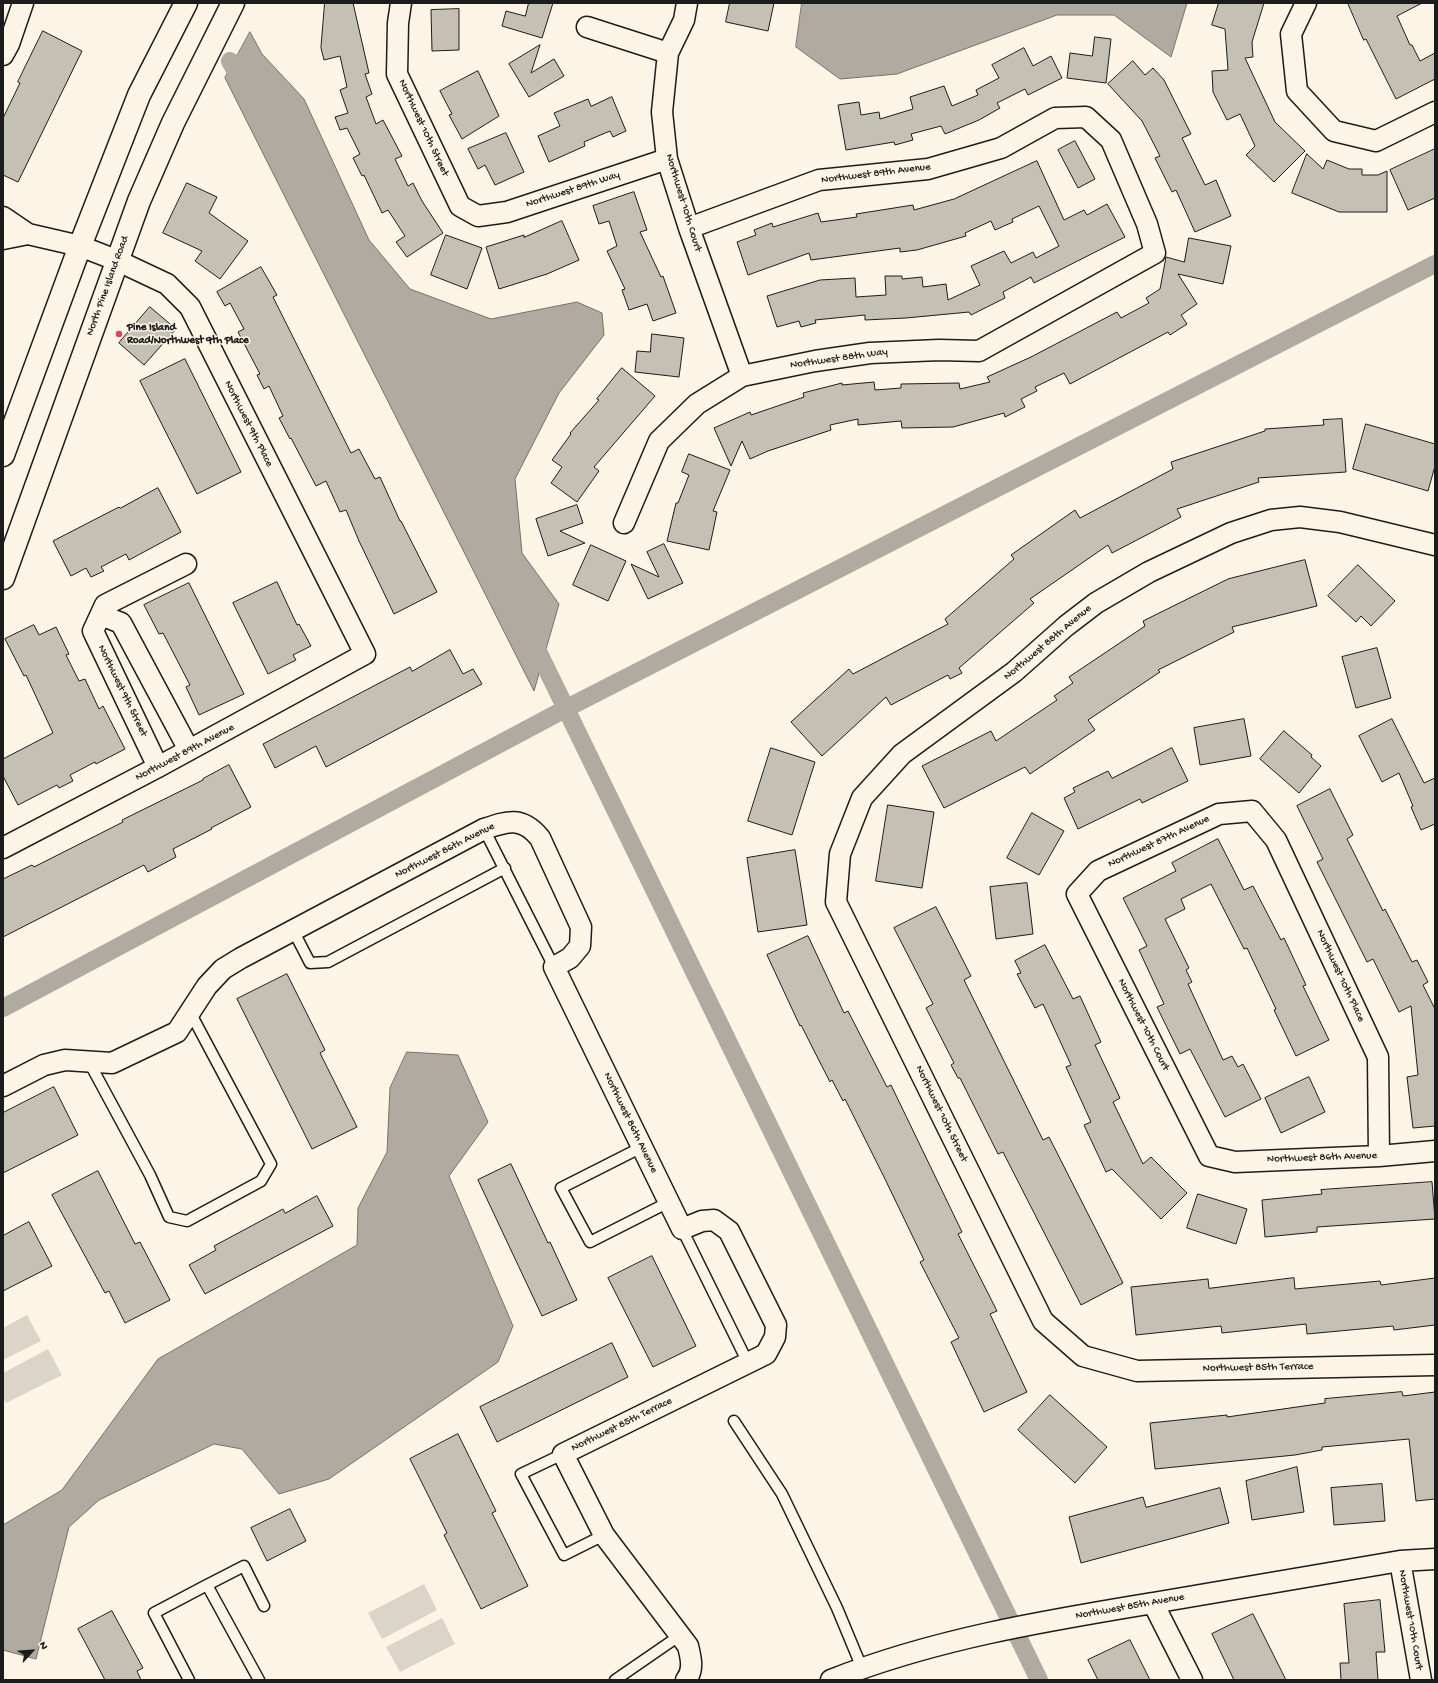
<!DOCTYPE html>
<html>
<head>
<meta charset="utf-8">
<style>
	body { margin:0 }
	#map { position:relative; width:1438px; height:1683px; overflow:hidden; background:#fcf5e5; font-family:"Gochi Hand",sans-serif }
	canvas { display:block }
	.frame { position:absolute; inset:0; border:4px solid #1c1c1c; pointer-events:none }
	.north { position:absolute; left:12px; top:1631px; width:40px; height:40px; -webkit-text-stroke:3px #fcf5e5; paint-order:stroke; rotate:64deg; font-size:11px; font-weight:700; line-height:16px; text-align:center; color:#1c1c1c }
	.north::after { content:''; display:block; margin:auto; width:14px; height:18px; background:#1c1c1c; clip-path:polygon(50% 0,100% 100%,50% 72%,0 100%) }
</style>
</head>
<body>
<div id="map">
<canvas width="1438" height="1683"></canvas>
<div class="frame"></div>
<div class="north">N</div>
</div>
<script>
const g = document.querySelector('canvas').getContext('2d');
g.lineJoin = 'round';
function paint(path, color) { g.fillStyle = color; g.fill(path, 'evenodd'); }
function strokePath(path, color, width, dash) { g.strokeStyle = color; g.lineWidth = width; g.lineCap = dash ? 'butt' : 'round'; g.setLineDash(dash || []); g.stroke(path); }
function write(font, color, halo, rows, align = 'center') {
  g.font = font + ' "Gochi Hand",sans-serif'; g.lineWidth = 3; g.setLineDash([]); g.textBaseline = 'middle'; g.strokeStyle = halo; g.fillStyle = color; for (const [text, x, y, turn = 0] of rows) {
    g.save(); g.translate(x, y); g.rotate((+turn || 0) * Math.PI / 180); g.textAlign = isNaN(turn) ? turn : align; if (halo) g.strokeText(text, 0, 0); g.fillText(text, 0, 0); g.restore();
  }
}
paint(new Path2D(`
	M27,1315L41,1341L3,1360V1328Z
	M48,1349L62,1375L6,1403L3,1397V1373Z
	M424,1584L437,1610L382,1639L368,1613Z
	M442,1618L455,1644L400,1672L386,1647Z`), '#dbd5c8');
const water = new Path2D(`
	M802,3H1187L1171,57L1114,15H1057L897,74L840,79L796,47Z
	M250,32L262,54L304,99L369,240L410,289L491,319L577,302L602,313L604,335L559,393L515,479L522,553L559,604L534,691L225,78Z
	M407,1052L458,1055L488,1122L449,1176L513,1326L498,1362L329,1479L279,1494L242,1449L214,1444L99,1500L69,1527L36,1659L3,1650V1525L62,1490L158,1359L357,1245L358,1208L387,1152L390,1088Z`);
paint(water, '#b0aba1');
strokePath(water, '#75726c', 1);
strokePath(new Path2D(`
	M230,61L244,87
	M532,639L1039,1680
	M3,1008L567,708L1435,264`), '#b0aba1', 18);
const building = new Path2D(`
	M325,3H353L369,73L365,74L372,94L366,97L376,124L383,120L402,156L395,159L408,186L413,183L422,201L443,233L407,257L396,242L405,236L388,210L382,213L364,175L362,176L353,158L360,154L347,128L340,130L335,117L348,113L340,90L347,87L340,56L324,60L321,48Z
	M529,3H553L542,38L502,26L506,11L525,16Z
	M730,3H774L768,31L726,22Z
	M1219,3H1264L1252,42L1253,57L1245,58L1275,122L1305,151L1274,182L1246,155L1255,146L1240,114L1227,120L1213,92L1212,71L1228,70L1225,29L1212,25Z
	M1348,3H1422L1397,16L1410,45H1412L1420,61L1435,53V79L1396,99L1366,39L1364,40Z
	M459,9V50L432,51L431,10Z
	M43,31L82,51L18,182L3,175V118L20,83L18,82Z
	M1095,37L1111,39L1106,83L1067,78L1070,53L1092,56Z
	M540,45L531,73L554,59L564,76L529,97L509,64Z
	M1024,48L1033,66L1051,56L1062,78L1028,95L1025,89L997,103L1000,108L979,120L945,134L941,126L911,134L913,140L895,145L894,142L846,150L838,105L859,102L861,115L879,112L880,119L913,109L910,97L944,86L952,106L978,95L976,90L999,78L992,65Z
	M1133,61L1145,75L1153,68L1164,80L1191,134L1182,138L1205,185L1216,180L1231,216L1195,232L1176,190L1172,192L1155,158L1160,156L1142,121L1108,84Z
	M478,71L499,116L462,139L449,115L452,114L440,91Z
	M612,97L626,131L613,137L610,131L584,142L585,146L549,162L538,136L560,126L554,113L588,99L591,106Z
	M506,133L524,172L495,185L485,165L478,169L468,149Z
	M1075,141L1095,179L1078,188L1058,150Z
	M1435,149V198L1408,210L1390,170Z
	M1307,154L1323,169L1327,160L1349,169H1362V175H1378L1387,171V212H1339L1292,193Z
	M1037,161L1064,220L1084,210L1087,215L1107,204L1125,237L1034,283L1031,277L1003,292L1005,298L971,315L969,312L906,318L865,320V315L815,320L816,323L801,327L799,321L777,327L767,296L820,280L855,278L856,297L886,295L885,276H902V279L922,277L923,287L946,284L948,300L980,285L971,266L1004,251L1011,263L1033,252L1036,258L1059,246L1039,206L1012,219L1013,222L995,230L991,221L965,233L966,236L917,250L900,252V248L811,260L809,253L748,275L737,242L756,235L754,230L772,223L773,227L818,213L821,222L857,217L856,214L913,205L914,210L954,199Z
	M187,183L217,197L209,213L248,241L220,279L195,261L202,251L163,233Z
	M634,192L647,230L640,232L661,277L663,276L676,313L653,321L647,304L629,310L622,290L625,289L607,251L617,246L609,221L599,224L593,206Z
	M562,221L579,260L547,274L499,289L486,247L524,235V237Z
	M446,235L482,248L467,289L431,275Z
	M1189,238L1231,246L1223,284L1178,274L1197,304L1181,315L1187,324L1170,335L1168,332L1070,384L1064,373L1035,387L1037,391L1021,399L1025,407L1005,417L1004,413L953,427L902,428L901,421L858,425V419L830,425L831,430L768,451L750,459L742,441L731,466L714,428L750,412L751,415L804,397L803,393L842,383V385L874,382L875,390L901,388V384L959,383L960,389L990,382L987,377L1031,357L1117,312L1121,318L1149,303L1146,298L1160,289L1166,257L1184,262Z
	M261,267L277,295L273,297L351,453L359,449L375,479L380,477L400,521H401L437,592L394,614L359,541L346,510L340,512L326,481L316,486L291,438L290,439L279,418L283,416L269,386L264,389L257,375L260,374L238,332L244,329L230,303L225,306L217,292Z
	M150,307L176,329L144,365L119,343Z
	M652,334L684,338L679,377L635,372L637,351L650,352Z
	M185,359L241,472L197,494L140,381Z
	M622,368L655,396L594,467L599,471L577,502L551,483L562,467L552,460L571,434L570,433L599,400L597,399Z
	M1342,419L1346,472L1258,478L1259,482L1177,509L1181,517L1112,553L1108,545L1030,599L1034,603L959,668L962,673L950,679L948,675L891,705L886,697L822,756L791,722L849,669L853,674L948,624L945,619L1014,559L1011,555L1075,510L1080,518L1173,469L1171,462L1265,431V429L1324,425L1323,420Z
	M1366,424L1435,444V466L1428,491L1353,469Z
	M689,454L730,470L713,511L717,512L709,550L667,541L676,503H678L689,475L682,472Z
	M158,488L181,532L129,560L126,554L101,567L104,571L91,577L86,568L71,576L53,541L119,507L120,508Z
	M577,505L583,523L560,531L585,543L548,556L536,519Z
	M664,544L683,583L648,599L631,564L659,577L647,552Z
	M591,545L626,561L608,601L573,585Z
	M1305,560L1317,606L1232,627L1234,632L1158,670L1160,672L1088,720L1095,730L1030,774L1025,767L944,808L922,766L991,731L996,741L1057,700L1054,696L1073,683L1069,677L1145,626L1143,621L1228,579Z
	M1358,565L1395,601L1371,626L1361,616L1356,622L1328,596Z
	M277,582L297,625L299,624L311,646L293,655L296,660L268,674L233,603Z
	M189,583L244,694L199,715L186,687L190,685L163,633L159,634L144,605Z
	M34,625L39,635L56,627L69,654L66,655L79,681L85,679L99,709L103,706L125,749L96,764L95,762L70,775L73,781L59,788L57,785L18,805L3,776V759L53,733L26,675L24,676L5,639Z
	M1377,648L1391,698L1356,708L1342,657Z
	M450,650L463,674L473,669L482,684L326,767L316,746L275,768L263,744L410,667L412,671Z
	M1244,719L1251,756L1200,765L1194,728Z
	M1392,719L1424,783L1435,778V824L1421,830L1411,807L1413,806L1399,773L1382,782L1359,736Z
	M1284,731L1312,755L1311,757L1321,766L1299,793L1260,759Z
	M771,748L815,762L792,835L748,821Z
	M1172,748L1188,781L1142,803L1140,799L1078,829L1064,798L1075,792L1073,788L1108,771L1112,778Z
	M229,765L251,807L211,828L212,829L173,849L176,857L148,872L144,865L3,937V879L32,865L34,867L123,822L122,820L203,780V779Z
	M1330,789L1353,835L1347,839L1383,911L1385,909L1412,962L1417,960L1428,982L1423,985L1435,1009V1126L1413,1128L1407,1077L1418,1075L1411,1006L1399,1012L1373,959L1367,962L1317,862L1323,859L1297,806Z
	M888,805L934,812L922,888L876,881Z
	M1032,813L1064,831L1039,875L1007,858Z
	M1218,839L1244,890L1253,886L1281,940L1284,938L1306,985L1303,986L1329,1040L1296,1056L1274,1010L1276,1009L1247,948L1244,949L1211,884L1181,899L1185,909L1165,919L1189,968L1186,970L1192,982L1188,984L1223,1060L1232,1056L1238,1067L1243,1064L1261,1099L1225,1117L1190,1049L1180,1054L1157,1007L1164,1004L1139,950L1147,946L1123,898L1176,871L1172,863Z
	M795,850L807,925L758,932L747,858Z
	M1027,883L1033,934L996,939L990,887Z
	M936,907L971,976L964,980L1002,1057L1043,1140L1049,1137L1123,1283L1081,1305L1003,1152L998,1154L960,1078H958L951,1065L954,1063L926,1008L933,1004L894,928Z
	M808,936L844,1013L848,1011L887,1087L891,1085L962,1232L958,1234L997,1311L990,1314L1027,1392L984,1412L951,1342L959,1338L920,1262L924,1260L885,1179L845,1099L843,1101L832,1080L830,1082L801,1025L800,1026L767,955Z
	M1045,945L1073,999L1080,996L1101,1042L1095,1045L1120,1098L1113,1102L1143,1164L1151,1157L1187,1193L1161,1219L1112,1169L1106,1172L1084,1125L1091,1122L1066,1067L1071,1065L1043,1004L1035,1008L1017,974L1021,973L1015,961Z
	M287,974L325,1050L320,1053L357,1127L312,1149L237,999Z
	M1309,1077L1325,1112L1281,1133L1265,1098Z
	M54,1087L78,1135L3,1173V1113Z
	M511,1164L548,1243L550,1242L577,1300L542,1316L478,1180Z
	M98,1171L135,1244L140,1242L170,1300L125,1323L109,1291L105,1293L52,1195Z
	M1432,1182L1435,1219L1317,1227V1232L1265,1237L1262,1200L1322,1194L1321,1190Z
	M1198,1194L1247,1209L1236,1244L1187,1228Z
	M317,1196L333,1226L205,1294L189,1265L216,1250L214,1246L283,1209L285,1213Z
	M29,1222L52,1266L3,1291V1236Z
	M652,1256L696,1346L653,1367L608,1278Z
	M1294,1278L1295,1289L1380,1281L1381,1285L1435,1278V1325L1394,1330L1393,1326L1307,1334L1306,1324L1222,1333L1221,1326L1136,1335L1131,1287L1208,1279L1209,1288Z
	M612,1343L628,1377L497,1442L480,1407Z
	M1402,1392L1403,1396L1435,1392V1499L1416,1501L1409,1439L1322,1447V1450L1295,1455L1155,1469L1150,1423L1227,1415V1417L1325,1403V1399Z
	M1050,1395L1107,1447L1075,1483L1018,1430Z
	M458,1434L496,1511L492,1513L528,1586L481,1609L444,1535L447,1533L410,1459Z
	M1297,1467L1304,1512L1252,1520L1246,1481Z
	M1382,1484L1385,1521L1334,1525L1331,1488Z
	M1220,1488L1229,1523L1081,1563L1069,1517L1143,1497L1146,1507Z
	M290,1509L306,1541L267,1561L251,1528Z
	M1380,1600L1385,1652H1376L1378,1680H1341L1340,1663H1349L1344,1604Z
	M112,1611L143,1668L137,1671L141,1680H105L78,1629Z
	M1253,1614L1286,1680H1234L1212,1634Z
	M1130,1640L1150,1680H1098L1088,1660Z`);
paint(building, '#c4c0b3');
strokePath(building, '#1c1c1c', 1);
const lane = new Path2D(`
	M484,829L554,967
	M293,930L310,963L328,962L505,868
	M89,1062L150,1175L169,1217L187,1221L261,1181L271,1164L190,1012
	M642,1147L561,1188L590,1242L669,1202
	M682,1229L748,1363
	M734,1421L782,1494L837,1608L862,1668
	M563,1454L521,1474L564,1555L604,1535
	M207,1585L244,1566L264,1606
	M189,1680L154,1613L207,1585L259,1680
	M615,1680L679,1636`);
const street = new Path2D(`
	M401,3L398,23L397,74L460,206L478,216L507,212L667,159
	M687,3L684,20L668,53L662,112L667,159L689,228L742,376
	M1306,3L1291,34L1297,91L1334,131L1376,141L1435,112
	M587,27L668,53
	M3,55L9,44L23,3
	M3,217L28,234L80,246L116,260L167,284L190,307L365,654L158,767L3,848
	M3,239L28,234
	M624,523L659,441L697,404L742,376L815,361L870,353L939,350L979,351L1155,253L1147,224L1111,140L1086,117L1055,118L1001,148L928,169L819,180L689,228
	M1435,545L1340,522L1300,517L1271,520L1231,533L1149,572L1096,603L1066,626L1014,672L902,754L862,798L840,854L836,902L1043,1321L1083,1356L1137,1371L1435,1365
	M101,615L121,623L189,750
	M158,767L93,631L105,605L186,564
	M3,1086L44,1065L65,1060L112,1063L177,1032L207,986L223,969L241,958L484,829C508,821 522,816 540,838L581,927L580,946L570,958L554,967L682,1229L702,1221L714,1220L729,1231L776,1325L775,1337L766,1354L563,1454L604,1535L688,1646C691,1658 694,1670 686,1680
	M1379,1156L1378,1057L1276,840L1252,811L1219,814L1098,871L1077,894L1209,1156L1235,1162L1379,1156L1435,1151
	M1400,1561L1421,1680
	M1153,1603L1192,1680
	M831,1680C934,1639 1044,1621 1153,1603C1235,1589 1318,1575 1400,1561L1435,1559`);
const secondary = new Path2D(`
	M3,455L80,246L139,95L186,3
	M3,578L139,201L173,123L233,3`);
strokePath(lane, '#1c1c1c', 13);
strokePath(street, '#1c1c1c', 23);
strokePath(secondary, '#1c1c1c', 25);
strokePath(lane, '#fcf5e5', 10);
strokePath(street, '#fcf5e5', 20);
strokePath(secondary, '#fcf5e5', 22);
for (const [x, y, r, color] of [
	[119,334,4,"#d1495b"]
]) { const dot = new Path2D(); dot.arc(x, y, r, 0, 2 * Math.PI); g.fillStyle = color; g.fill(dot); strokePath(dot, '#fcf5e5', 1.5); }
write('11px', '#1c1c1c', '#fcf5e5', [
	["Northwest 10th Street",423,128,65],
	["Northwest 89th Avenue",876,174,-7],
	["Northwest 89th Way",573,190,-18],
	["Northwest 10th Court",683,203,73],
	["North Pine Island Road",108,286,-70],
	["Northwest 88th Way",839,359,-8],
	["Northwest 9th Place",248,424,63],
	["Northwest 88th Avenue",1048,643,-40],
	["Northwest 9th Street",122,691,64],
	["Northwest 89th Avenue",185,753,-28],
	["Northwest 87th Avenue",1159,842,-25],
	["Northwest 86th Avenue",445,851,-27],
	["Northwest 10th Place",1340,976,65],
	["Northwest 10th Court",1143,1025,63],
	["Northwest 10th Street",941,1114,64],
	["Northwest 86th Avenue",630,1123,64],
	["Northwest 86th Avenue",1322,1158,-2],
	["Northwest 85th Terrace",1258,1368,-1],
	["Northwest 85th Terrace",622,1425,-26],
	["Northwest 85th Avenue",1130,1607,-10],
	["Northwest 10th Court",1410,1620,80]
]);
write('bold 11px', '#1c1c1c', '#fcf5e5', [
	["Pine Island",127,328],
	["Road/Northwest 9th Place",127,341]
], 'left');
</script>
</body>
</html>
